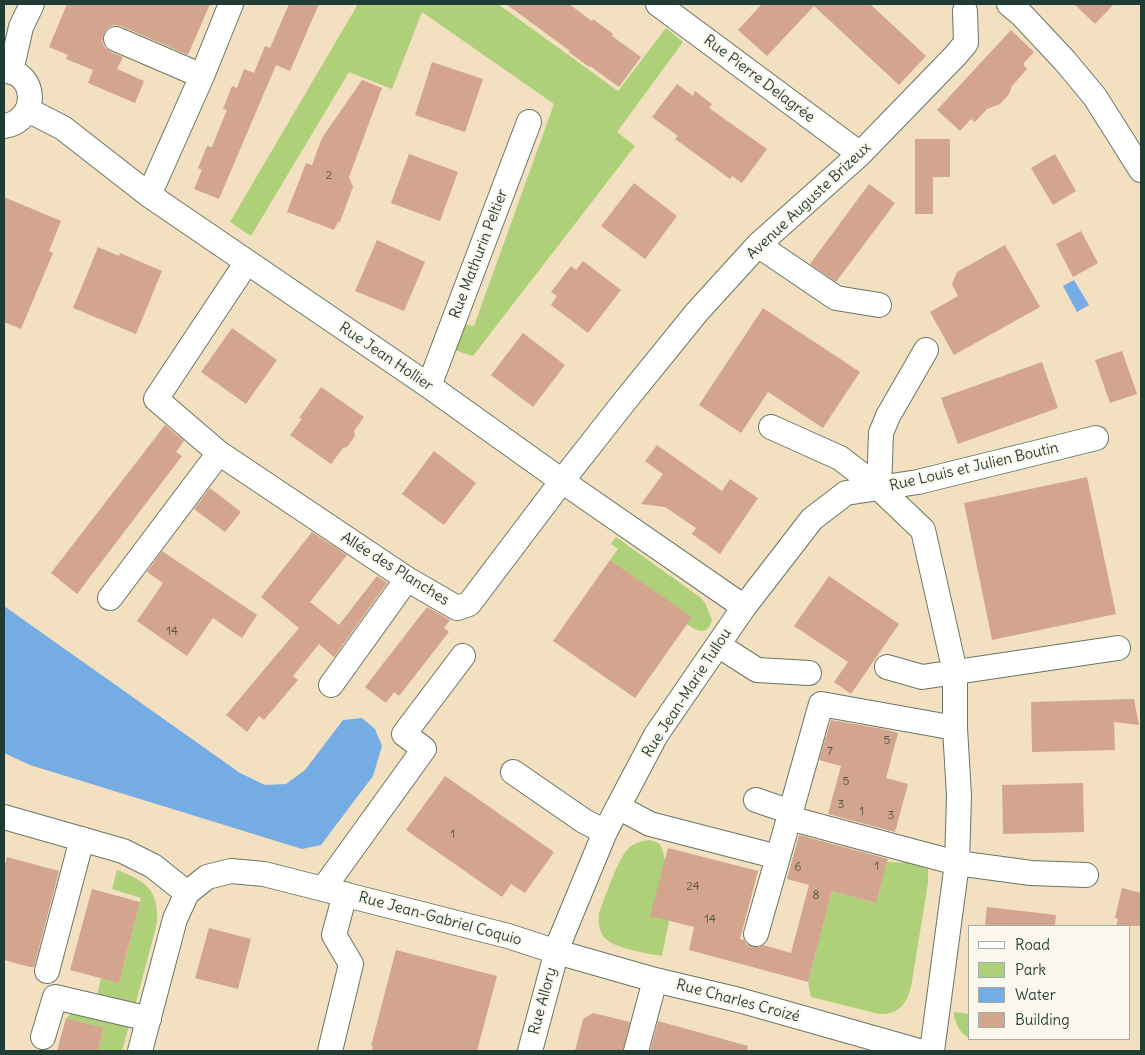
<!DOCTYPE html>
<html>
<head>
<meta charset="utf-8">
<style>
	body { margin:0 }
	#map { position:relative; width:1145px; height:1055px; overflow:hidden; background:#f2e0c1; font-family:Delius,sans-serif }
	canvas { display:block }
	.frame { position:absolute; inset:0; border:5px solid #1f3d34; pointer-events:none }
	.legend { position:absolute; left:968px; top:925px; width:162px; height:115px; box-sizing:border-box; background:#fbf7ec; border:1px solid #a3ada2; margin:0; padding:6px 9px; list-style:none; font-size:15px; color:#1f3d34 }
	.legend li { display:flex; align-items:center; gap:10px; height:25px }
	.legend b { width:25px; border:1px solid #a3ada2 }
</style>
</head>
<body>
<div id="map">
<canvas width="1145" height="1055"></canvas>
<div class="frame"></div>
<ul class="legend">
<li><b style="height:6px;background:#fff"></b>Road</li>
<li><b style="height:14px;background:#aed078"></b>Park</li>
<li><b style="height:14px;background:#76ace4"></b>Water</li>
<li><b style="height:14px;background:#d3a58e"></b>Building</li>
</ul>
</div>
<script>
const g = document.querySelector('canvas').getContext('2d');
g.lineJoin = 'round';
function paint(path, color) { g.fillStyle = color; g.fill(path, 'evenodd'); }
function strokePath(path, color, width, dash) { g.strokeStyle = color; g.lineWidth = width; g.lineCap = dash ? 'butt' : 'round'; g.setLineDash(dash || []); g.stroke(path); }
function write(font, color, halo, rows, align = 'center') {
  g.font = font + ' Delius,sans-serif'; g.lineWidth = 4.5; g.setLineDash([]); g.textBaseline = 'middle'; g.strokeStyle = halo; g.fillStyle = color; for (const [text, x, y, turn = 0] of rows) {
    g.save(); g.translate(x, y); g.rotate((+turn || 0) * Math.PI / 180); g.textAlign = isNaN(turn) ? turn : align; if (halo) g.strokeText(text, 0, 0); g.fillText(text, 0, 0); g.restore();
  }
}
paint(new Path2D(`
	M358,4H498L618,91L666,28L683,42L617,132L635,146L473,356L451,349L462,324L474,326L554,104L422,12L392,89L349,72L251,236L230,222Z
	M616,537L701,598L705,603L712,620C708,636 697,632 687,624L691,617L610,560L618,549L611,544Z
	M650,840L660,844L663,852L665,861L669,921L662,956C646,953 613,949 603,936C599,929 598,921 599,913C605,898 619,854 631,846C637,842 643,841 650,840Z
	M887,862L917,863L928,869V883L911,987C906,1005 898,1015 879,1014L811,997L808,982L832,891L876,903Z
	M117,870C146,881 159,890 157,923L135,1006L97,996L101,978L119,983L141,898L112,889Z
	M955,1012L969,1014V1038C960,1033 956,1025 954,1015V1013Z
	M72,1013L130,1022L122,1051H98L104,1028L66,1018Z`), '#aed078');
paint(new Path2D(`
	M1074,280L1089,305L1077,312L1063,286Z
	M4,606L240,773L265,785L286,784L305,770L343,720L362,718L375,729L382,746L373,776L321,845L302,849L30,765L4,753Z`), '#76ace4');
paint(new Path2D(`
	M67,4H210L188,55L121,26L114,25L108,28L104,33L102,41L105,48L111,52L123,57L117,69L144,81L135,103L88,83L93,70L66,59L68,55L49,47Z
	M289,4H319L290,71L276,65L219,199L194,189L202,170L198,168L207,146L212,147L219,129L227,110L223,109L232,86L237,88L244,69L254,73L265,46L270,48Z
	M506,4H569L592,21L593,19L613,34L612,36L641,57L619,87L590,66L589,67L569,52L570,51Z
	M762,4H870L926,56L899,85L814,6L767,56L738,30Z
	M1074,4H1114L1095,24Z
	M1011,30L1034,52L1023,64L1027,69L1012,86L1009,94L1000,104L987,109L975,122L971,119L960,131L937,110Z
	M432,62L483,79L465,132L415,115Z
	M362,80L382,88L349,177L353,187L340,222H338L334,230L287,212L306,163L312,165L322,138Z
	M677,84L693,96L695,91L712,104L709,108L767,149L742,183L732,176L730,179L704,160L675,139L678,136L652,117Z
	M915,139H950V177H933V214H915Z
	M409,154L458,172L440,221L391,203Z
	M1055,154L1076,191L1053,205L1031,168Z
	M634,183L677,216L645,259L601,226Z
	M869,184L895,203L836,282L810,264Z
	M4,197L61,221L49,251L53,253L21,329L4,322Z
	M1081,231L1098,263L1073,277L1056,244Z
	M377,240L425,262L404,311L355,291Z
	M1005,245L1040,307L954,355L930,312L958,296L952,284L957,272Z
	M98,247L119,256L120,253L162,271L136,334L73,308Z
	M583,261L621,290L588,333L551,305L557,296L551,292L571,266L576,270Z
	M763,308L860,372L823,428L768,392L741,433L699,405Z
	M232,328L277,360L246,404L201,372Z
	M523,333L565,365L533,407L491,375Z
	M1122,351L1137,394L1110,403L1095,360Z
	M1042,362L1058,408L958,444L941,398Z
	M321,387L364,417L354,431L355,436L347,447L343,448L331,464L290,435L302,419L299,418Z
	M165,425L184,441L176,452L182,456L77,594L51,573Z
	M657,445L722,491L730,479L758,498L720,554L692,534L696,528L665,507L641,504L663,474L645,461Z
	M434,451L476,483L444,525L402,494Z
	M1087,477L1116,614L992,640L964,503Z
	M210,488L241,512L225,532L194,509Z
	M312,532L347,555L310,602L339,625L377,576L387,583L334,657L319,644L293,676L298,680L264,720L259,716L247,732L226,715L299,628L261,597Z
	M162,551L257,615L242,638L213,618L187,656L137,621L163,583L147,572Z
	M610,560L692,617L635,698L553,641Z
	M829,576L899,624L851,694L834,682L848,662L794,626Z
	M427,607L450,620L444,628L449,632L399,696L394,692L386,703L365,687Z
	M1134,699L1139,725L1114,722L1115,750L1032,752L1031,702Z
	M831,720L883,729L898,733L886,778L908,784L895,832L828,814L841,766L819,760Z
	M445,776L554,852L525,893L511,884L502,897L406,830Z
	M1083,783L1084,832L1003,834L1002,785Z
	M799,835L888,859L876,903L832,891L808,982L689,950L694,927L650,916L668,848L758,871L740,939L744,940L746,944L753,947H759L763,945L791,953L809,885L787,879Z
	M7,857L59,871L34,967H30L4,960V868Z
	M1122,888L1141,893V926H1116L1118,919L1115,918Z
	M92,889L140,902L119,983L70,970Z
	M987,907L1056,915L1055,926H985Z
	M209,928L251,939L238,989L195,978Z
	M396,950L497,976L477,1051H372L373,1046H371Z
	M593,1013L630,1022L623,1051H575L583,1019Z
	M66,1018L104,1028L98,1051H57Z
	M658,1021L748,1046L747,1051H650Z`), '#d3a58e');
const minor = new Path2D(`
	M658,4L860,154
	M1009,4L1022,15L1065,61L1095,97L1141,170
	M116,39L202,76
	M4,71C37,71 40,121 4,126
	M11,71L21,27L32,4
	M28,110L63,128L149,195L429,386L562,481L744,607
	M149,195L202,76L231,4
	M758,245L836,298L879,305
	M247,262L156,399L219,453L407,579L457,608L469,604L562,481L624,402L697,312L758,245L860,154L955,56L966,43L965,11
	M429,386L529,122
	M771,427L840,458L879,488L923,530L955,672V728L959,796L957,863L932,1051
	M879,488L881,433L888,416L926,350
	M110,598L219,453
	M718,645L757,670L809,673
	M887,667L922,677L1118,648
	M331,685L407,579
	M513,772L584,821L605,832
	M756,800L791,812
	M618,807L650,824L778,857L789,818L908,850L957,863L1031,873L1086,875
	M4,817L123,851L153,866L187,893
	M789,818L821,704L955,728
	M323,889L424,749L404,734L463,656
	M756,934L778,857
	M47,971L82,839
	M43,1037L55,997L149,1019
	M140,1051L175,919L187,893L207,877L231,871L264,874L508,936L557,952L655,980L739,1000L919,1051
	M330,1051L351,964L334,935L345,894
	M530,1051L559,943L605,832L618,807L656,735L744,607L812,519L846,493L918,482L1096,438
	M636,1051L655,980`);
strokePath(minor, '#697665', 26);
strokePath(minor, '#fff', 24);
write('12px', '#4c574a', null, [
	["2",329,176],
	["14",172,632],
	["5",887,741],
	["7",830,752],
	["5",846,782],
	["3",841,805],
	["1",862,812],
	["3",891,816],
	["1",453,835],
	["1",877,867],
	["6",798,868],
	["24",693,887],
	["8",816,896],
	["14",710,920]
]);
write('15px', '#1f3d34', '#fbf7ec', [
	["Rue Pierre Delagrée",759,79,37],
	["Avenue Auguste Brizeux",809,201,-43],
	["Rue Mathurin Peltier",479,254,-69],
	["Rue Jean Hollier",386,357,34],
	["Rue Louis et Julien Boutin",974,467,-13],
	["Allée des Planches",395,569,32],
	["Rue Jean-Marie Tullou",687,693,-57],
	["Rue Jean-Gabriel Coquio",440,919,15],
	["Rue Allory",543,1001,-75],
	["Rue Charles Croizé",738,1001,15]
]);
</script>
</body>
</html>
